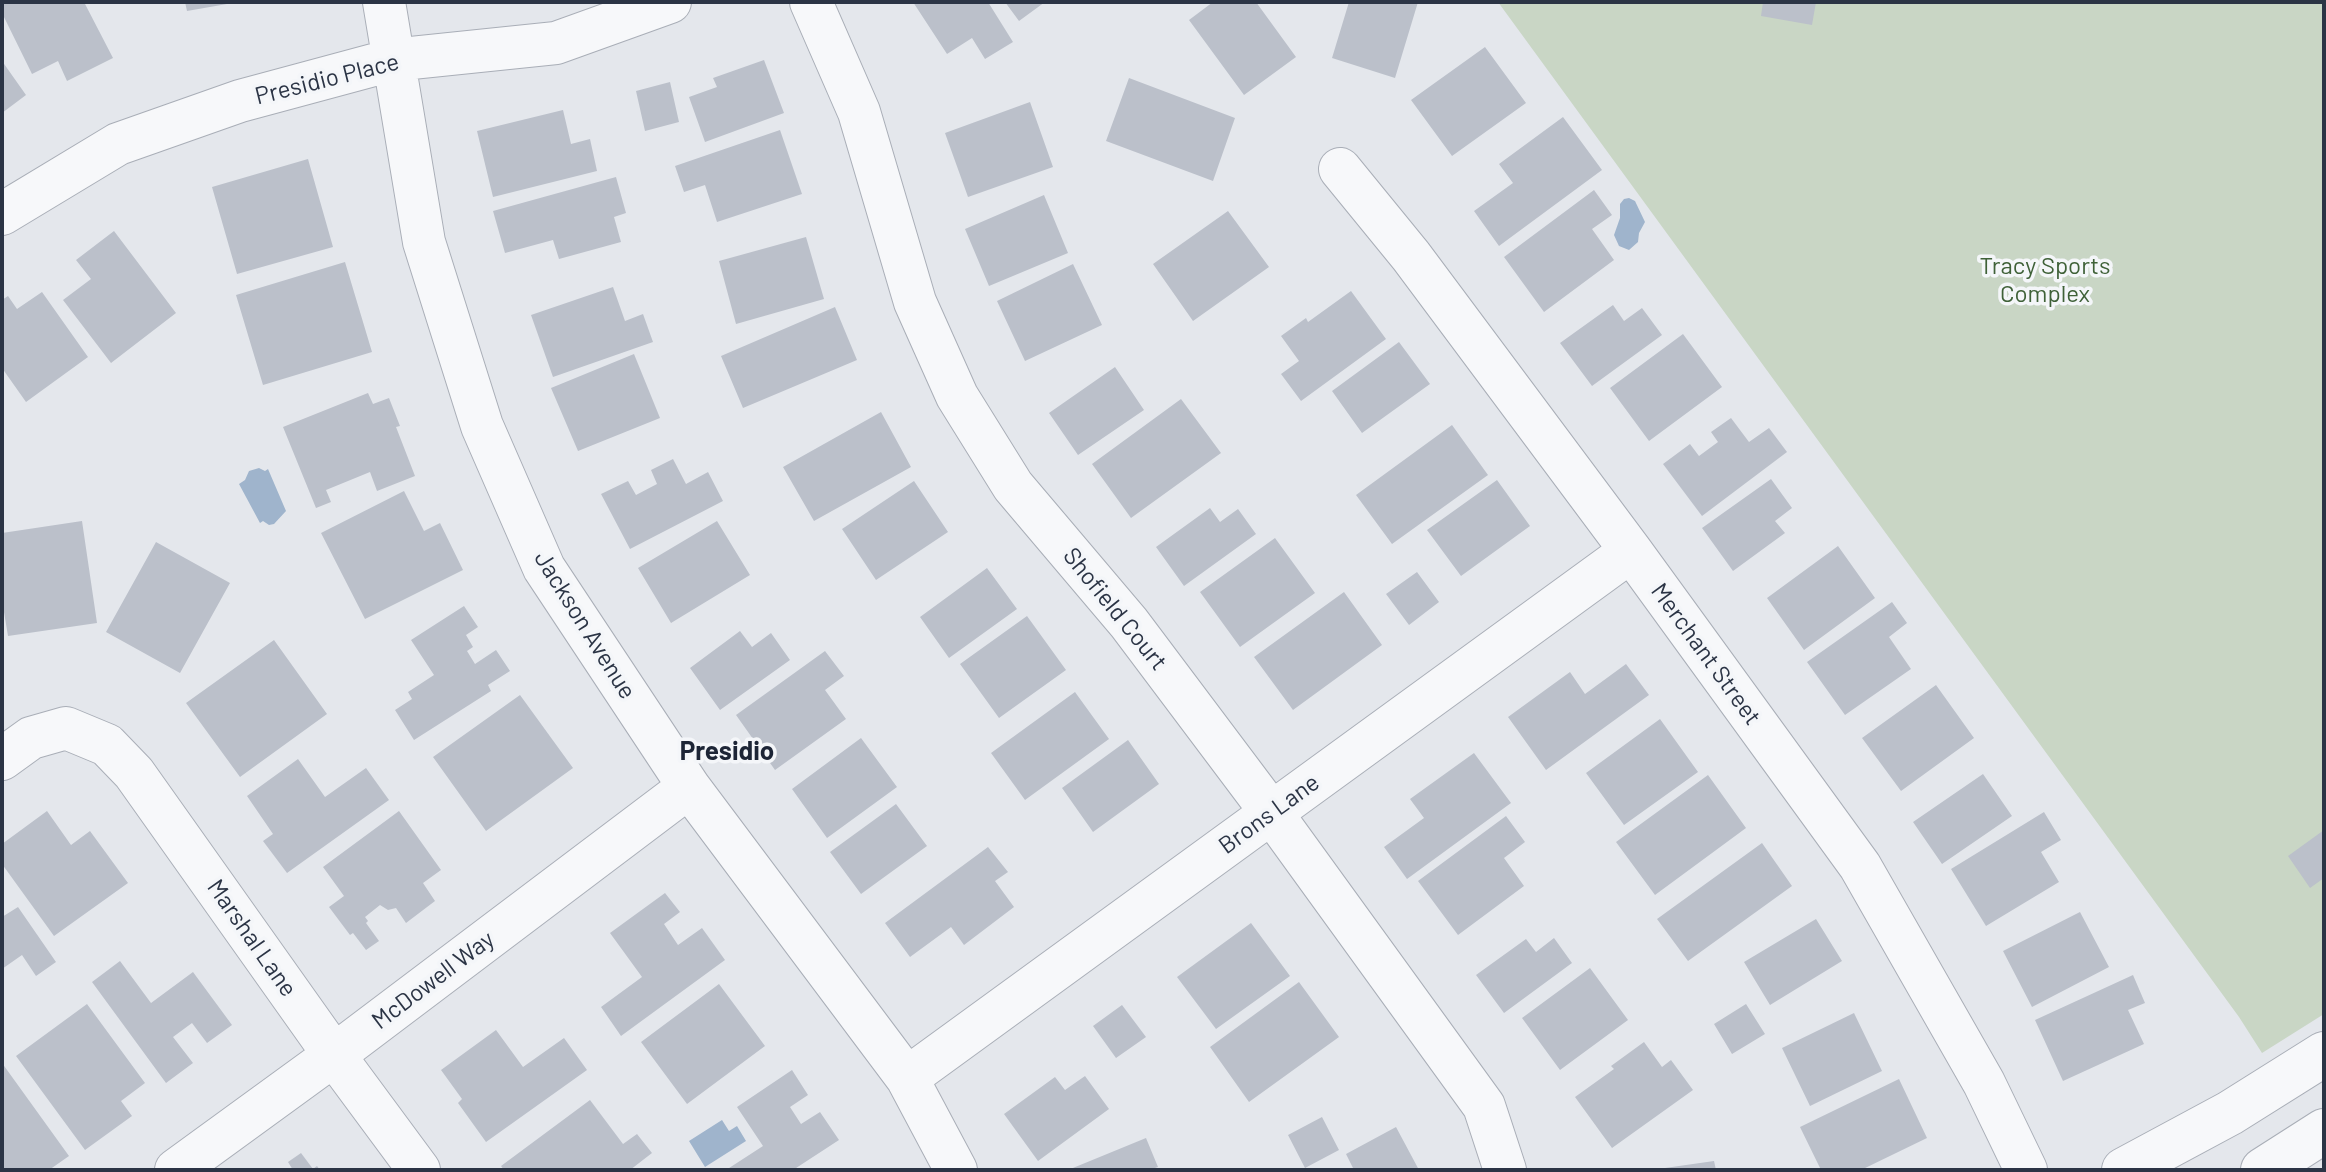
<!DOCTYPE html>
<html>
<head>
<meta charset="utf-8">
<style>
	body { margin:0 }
	#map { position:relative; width:2326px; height:1172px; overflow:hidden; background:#e4e7ec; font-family:Barlow,sans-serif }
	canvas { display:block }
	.frame { position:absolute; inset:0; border:4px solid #2b3445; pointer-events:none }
</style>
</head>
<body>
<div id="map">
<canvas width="2326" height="1172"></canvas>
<div class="frame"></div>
</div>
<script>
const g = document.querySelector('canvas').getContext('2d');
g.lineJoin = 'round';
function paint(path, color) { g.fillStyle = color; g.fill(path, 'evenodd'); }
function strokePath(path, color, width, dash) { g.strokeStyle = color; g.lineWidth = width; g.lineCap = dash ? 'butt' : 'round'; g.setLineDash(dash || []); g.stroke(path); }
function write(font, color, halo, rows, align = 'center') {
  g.font = font + ' Barlow,sans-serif'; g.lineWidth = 7; g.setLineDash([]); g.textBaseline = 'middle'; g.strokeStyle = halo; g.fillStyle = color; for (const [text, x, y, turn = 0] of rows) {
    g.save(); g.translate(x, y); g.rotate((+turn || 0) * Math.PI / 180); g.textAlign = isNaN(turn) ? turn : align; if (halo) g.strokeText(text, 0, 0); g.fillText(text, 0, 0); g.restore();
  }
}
paint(new Path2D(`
	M1498,2H2324V1014L2262,1053L2239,1017Z`), '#c9d6c5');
paint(new Path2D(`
	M1629,198L1635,201L1645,222L1639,233L1638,242L1629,250L1619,246L1614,235L1620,218V204L1624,199Z
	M259,468L265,471L268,469L286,511L274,524L269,525L263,521L260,523L239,484L245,480L249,471Z
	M722,1120L729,1131L737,1126L746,1141L705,1167L689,1141Z`), '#9fb4cc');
paint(new Path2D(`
	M2,2H84L113,58L67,81L58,61L32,74L2,13Z
	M185,2H226L227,4L187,11Z
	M913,2H988L1013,42L985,59L972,38L947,54Z
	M1005,2H1045L1019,21Z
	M1213,2H1256L1296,57L1244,95L1189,20Z
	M1349,2H1418L1395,78L1332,58Z
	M1763,2H1816L1812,25L1761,16Z
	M1485,47L1526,103L1452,156L1411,100Z
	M764,60L784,113L705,142L689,97L717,87L713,78Z
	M2,61L26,95L2,113Z
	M1129,78L1235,118L1213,181L1106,141Z
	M670,82L679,122L645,131L636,91Z
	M1030,102L1053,167L968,197L945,133Z
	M563,110L571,144L590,139L597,171L493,197L477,131Z
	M1563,117L1602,170L1499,246L1474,211L1513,183L1499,164Z
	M780,130L802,194L717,222L705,185L684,192L675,166Z
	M308,159L333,247L237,274L212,187Z
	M616,177L626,213L614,217L621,242L559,259L553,240L505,253L493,211Z
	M1594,190L1612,215L1592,229L1614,260L1544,312L1504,257Z
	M1044,195L1068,253L989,286L965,229Z
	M1228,211L1269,267L1193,321L1153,264Z
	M114,231L176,313L111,363L63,300L91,279L76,260Z
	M806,237L824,299L736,324L719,261Z
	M345,262L372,352L263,385L236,295Z
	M1073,264L1102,325L1025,361L997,301Z
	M613,287L625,321L643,314L653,342L553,377L531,315Z
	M1351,291L1386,339L1301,401L1281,374L1299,361L1281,336L1306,318L1308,322Z
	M42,292L88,357L26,402L2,368V300L8,296L17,309Z
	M1613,305L1624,321L1642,308L1662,335L1592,386L1560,343Z
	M835,307L857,360L743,408L721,356Z
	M1683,334L1722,387L1649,441L1610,388Z
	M1399,342L1430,384L1362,433L1332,391Z
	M634,354L660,418L578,451L551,388Z
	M1115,367L1144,410L1078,455L1049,413Z
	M368,393L373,404L389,398L400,426L396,427L415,476L377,491L370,472L326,490L331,502L316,508L283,427Z
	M1181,399L1221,453L1131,518L1092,464Z
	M881,412L911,467L814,521L783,467Z
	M1731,418L1749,442L1769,428L1787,452L1702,516L1663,464L1690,444L1699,456L1718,442L1711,432Z
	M1452,425L1488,475L1392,544L1356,495Z
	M673,459L686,484L708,472L723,501L630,549L601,494L628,481L636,495L657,484L651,470Z
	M1771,479L1792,508L1775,521L1785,533L1733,571L1702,528Z
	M1497,480L1530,526L1461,576L1427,530Z
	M914,481L948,532L876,580L842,529Z
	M404,491L424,531L440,523L463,570L365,619L321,533Z
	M1210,508L1220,522L1238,509L1256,534L1184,586L1156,547Z
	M82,521L97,623L8,636L2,600V533Z
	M717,521L750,575L671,623L638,568Z
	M1275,538L1315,593L1240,647L1200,592Z
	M156,542L230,583L180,673L106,632Z
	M1838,546L1875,598L1804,650L1767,598Z
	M987,568L1017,609L949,658L920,617Z
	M1417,572L1439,602L1409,625L1386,594Z
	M1344,592L1382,645L1293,710L1254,657Z
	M1892,602L1907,623L1889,637L1911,669L1845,715L1807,662Z
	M464,606L478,627L466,635L473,647L467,651L475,664L496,650L510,671L488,685L491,691L414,740L395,710L412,699L408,692L434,675L411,640Z
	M1027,616L1066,670L999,718L960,664Z
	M740,631L752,647L771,633L790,660L720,710L690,668Z
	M274,640L327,714L240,777L186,703Z
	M825,651L844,676L825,690L846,719L775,770L736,715Z
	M1626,664L1649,695L1546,770L1508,717L1570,672L1585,694Z
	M1936,685L1974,738L1901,791L1862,738Z
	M1075,692L1109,739L1025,800L991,753Z
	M520,695L573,768L486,831L433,757Z
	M1660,719L1698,772L1624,825L1586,773Z
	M861,738L897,787L827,838L792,789Z
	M1128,740L1159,784L1093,832L1062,788Z
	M1474,753L1511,803L1407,879L1384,847L1424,818L1410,799Z
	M298,759L325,797L366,768L389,800L287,873L263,841L273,834L247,796Z
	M1983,774L2012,816L1942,864L1913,822Z
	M1708,775L1746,828L1655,895L1616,842Z
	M896,804L927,846L861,894L830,852Z
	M47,811L71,845L90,831L128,883L54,936L2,864V844Z
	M399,811L441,870L423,883L435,901L406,923L396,908L388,910L380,905L365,917L368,921L366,923L379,941L366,950L353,933L350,935L329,907L344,896L323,867Z
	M2044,812L2061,840L2041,852L2059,882L1986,926L1951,869Z
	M1506,816L1525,842L1504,858L1524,886L1458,935L1418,881Z
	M2324,830V878L2310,888L2288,856Z
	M1762,843L1792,886L1688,961L1657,919Z
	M988,847L1008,872L995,881L1014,907L964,945L951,927L910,957L885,923Z
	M665,893L680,912L664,924L678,945L702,928L725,960L621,1036L601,1007L642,977L610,933Z
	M18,907L56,962L36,976L22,955L2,969V917Z
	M2080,912L2109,967L2032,1007L2003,951Z
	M1816,919L1842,961L1770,1005L1744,962Z
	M1251,923L1290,976L1216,1029L1177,977Z
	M1554,938L1572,963L1504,1013L1476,975L1526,939L1536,952Z
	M120,961L151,1003L193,972L232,1025L207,1043L192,1023L173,1037L193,1063L166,1083L92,982Z
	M1590,968L1628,1020L1560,1070L1522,1018Z
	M2133,975L2145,1003L2128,1010L2144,1044L2063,1081L2035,1020Z
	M1299,982L1339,1037L1249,1102L1210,1047Z
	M719,984L765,1046L687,1104L641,1042Z
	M87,1004L145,1083L121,1101L132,1116L85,1150L16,1056Z
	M1746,1004L1765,1034L1732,1054L1714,1024Z
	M1122,1005L1146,1037L1116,1058L1093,1026Z
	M1854,1013L1882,1071L1810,1106L1782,1048Z
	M496,1030L523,1067L564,1038L587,1070L486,1142L458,1103L462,1099L441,1070Z
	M1644,1042L1662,1067L1671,1060L1693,1090L1612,1148L1575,1097L1614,1069L1611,1066Z
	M2,1063L69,1156L49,1170H2Z
	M792,1070L808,1095L790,1107L801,1124L820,1112L839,1140L793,1170H726L763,1146L737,1107Z
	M1085,1076L1109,1109L1038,1161L1004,1114L1055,1077L1065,1090Z
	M1899,1079L1927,1138L1861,1170H1821L1800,1127Z
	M590,1100L623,1144L637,1134L652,1153L630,1170H504L501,1166Z
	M1322,1117L1339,1150L1305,1168L1288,1135Z
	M1396,1127L1419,1170H1354L1346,1154Z
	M1146,1138L1158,1167L1149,1170H1068Z
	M301,1153L313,1169L317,1166L320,1170H293L288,1162Z
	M1714,1161L1716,1170H1665V1168Z`), '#bbc0ca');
const minor = new Path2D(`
	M384,2L424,242L482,426L544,568L689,787L907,1078L956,1170
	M811,2L859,112L915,302L957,396L1013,486L1129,623L1271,812L1484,1106L1505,1170
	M1340,169L1411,256L1631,551L1860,866L1984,1083L2026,1170
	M2,214L118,144L240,101L392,60L556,43L670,2
	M2,759L31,738L66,728L107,745L134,773L334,1055L419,1170
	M907,1078L1631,551
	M176,1170L334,1055L689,787`);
const tertiary = new Path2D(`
	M2124,1170L2230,1113L2324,1054
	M2263,1170L2324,1131`);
strokePath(minor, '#a9aeb7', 44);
strokePath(tertiary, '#a9aeb7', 46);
strokePath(minor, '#f7f8fa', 42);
strokePath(tertiary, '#f7f8fa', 44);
write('24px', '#2b3445', '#f4f6f9', [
	["Presidio Place",327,79,-14],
	["Shofield Court",1115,609,51],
	["Jackson Avenue",585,625,58],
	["Merchant Street",1706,654,54],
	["Brons Lane",1269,814,-36],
	["Marshal Lane",252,938,55],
	["McDowell Way",433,980,-37]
]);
write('24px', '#3f6138', '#f4f6f9', [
	["Tracy Sports",2045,266],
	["Complex",2045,294]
]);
write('bold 26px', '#1d2536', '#f4f6f9', [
	["Presidio",727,751]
]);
</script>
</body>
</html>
